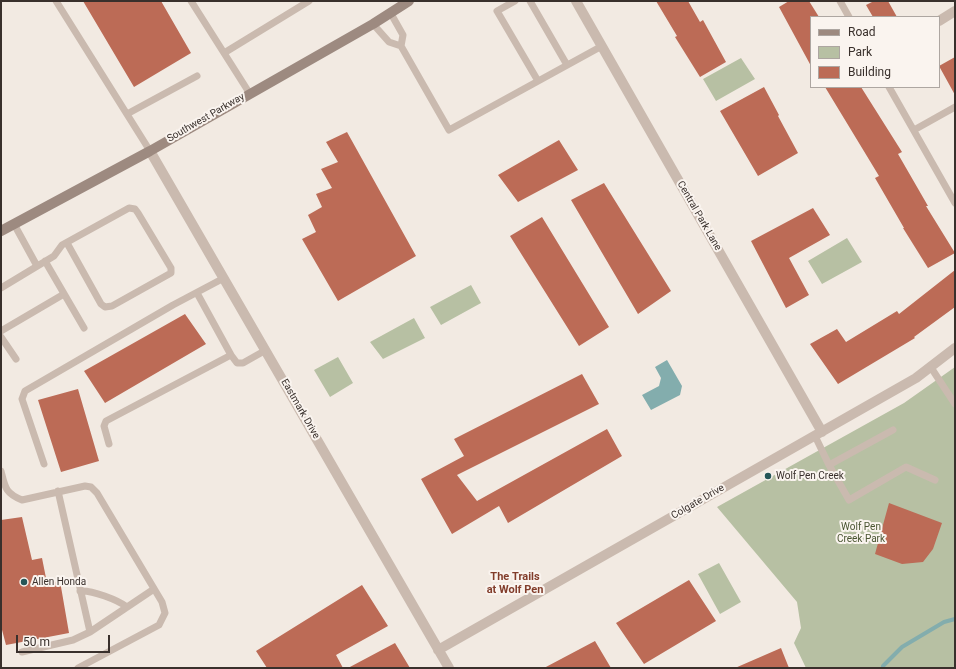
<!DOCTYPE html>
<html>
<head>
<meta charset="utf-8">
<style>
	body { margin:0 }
	#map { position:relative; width:956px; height:669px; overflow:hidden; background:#f2eae2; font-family:Roboto,sans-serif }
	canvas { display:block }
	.frame { position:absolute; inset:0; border:2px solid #39302c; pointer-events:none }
	.legend { position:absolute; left:810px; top:16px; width:130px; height:72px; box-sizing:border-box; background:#faf4ef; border:1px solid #ada6a1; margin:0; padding:5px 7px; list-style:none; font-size:12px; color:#39302c }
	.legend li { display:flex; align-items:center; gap:8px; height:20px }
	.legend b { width:20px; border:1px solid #ada6a1 }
	.scale { position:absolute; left:16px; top:635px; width:94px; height:18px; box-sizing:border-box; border:2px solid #39302c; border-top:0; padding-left:5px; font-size:12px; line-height:14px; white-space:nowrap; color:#39302c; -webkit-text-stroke:3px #faf4ef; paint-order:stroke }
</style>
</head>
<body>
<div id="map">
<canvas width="956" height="669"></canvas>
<div class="frame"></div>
<ul class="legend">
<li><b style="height:5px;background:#9d8a80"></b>Road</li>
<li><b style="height:11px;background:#b7c0a3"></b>Park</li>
<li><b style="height:11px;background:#bc6b56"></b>Building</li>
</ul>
<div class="scale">50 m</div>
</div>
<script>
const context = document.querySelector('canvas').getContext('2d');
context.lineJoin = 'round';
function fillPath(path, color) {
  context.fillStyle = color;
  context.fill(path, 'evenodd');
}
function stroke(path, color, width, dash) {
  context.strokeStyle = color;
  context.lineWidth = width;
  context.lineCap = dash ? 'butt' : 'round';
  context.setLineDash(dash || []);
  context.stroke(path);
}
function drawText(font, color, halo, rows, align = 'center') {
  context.font = font + ' Roboto,sans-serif';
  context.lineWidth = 4;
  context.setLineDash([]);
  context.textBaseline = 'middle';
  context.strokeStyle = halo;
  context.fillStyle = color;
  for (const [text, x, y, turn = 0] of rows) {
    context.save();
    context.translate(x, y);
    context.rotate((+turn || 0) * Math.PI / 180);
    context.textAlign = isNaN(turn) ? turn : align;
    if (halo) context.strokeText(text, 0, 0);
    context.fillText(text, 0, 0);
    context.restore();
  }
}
const green = new Path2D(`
	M741 58 755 79 716 101 703 79Z
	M847 238 862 262 822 284 808 261Z
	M471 285 481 303 441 325 430 307Z
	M414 318 425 338 383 359 370 342Z
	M338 357 353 383 330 397 314 370Z
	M955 367V668H806L794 643 801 628 797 602 717 507 904 403Z
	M719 563 741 602 720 614 698 574Z`);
const water = new Path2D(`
	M667 360 682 386 680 395 651 410 642 395 659 386 661 378 655 367Z`);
const stream = new Path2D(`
	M883 668V666L902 647 944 622 955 619`);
const building = new Path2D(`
	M83 1H161L191 53 134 87Z
	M656 1H688L700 22 703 20 726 62 700 77 675 37 677 36Z
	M789 1H809L819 17H811V66L779 7Z
	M874 1H888L897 17H873L866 5Z
	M955 57V95L939 66Z
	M764 87 779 115 778 116 798 153 758 176 720 111Z
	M825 87H861L902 152 898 154 928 206H926L955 253 928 268 903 228H904L875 178 879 176Z
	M347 132 416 256 338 301 302 239 316 232 308 215 322 207 316 194 332 188 321 169 338 162 326 142Z
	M559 140 578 170 518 202 498 175Z
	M604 183 671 291 638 314 571 200Z
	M813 208 830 235 789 258 809 295 786 308 751 241Z
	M542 217 609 327 579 346 510 236Z
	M955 270V307L914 337 915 338 838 384 810 344 837 329 846 342 897 311 899 314Z
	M185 314 206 344 105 403 84 371Z
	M582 374 599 404 457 475 477 501 607 429 622 456 508 523 499 506 452 534 421 479 464 456 454 439Z
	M78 389 99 461 61 472 38 400Z
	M889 503 942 523 933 549 923 562 902 564 875 554Z
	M22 517 32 560 42 558 47 583 60 581 69 633 6 645 1 626V520Z
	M689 580 716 621 644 664 616 623Z
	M362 585 388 626 336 655 343 668H267L256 651Z
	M595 641 611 668H544Z
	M395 643 410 668H348Z
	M781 648 789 668H735Z`);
const lane = new Path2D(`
	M56 1 150 151
	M191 1 250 94
	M515 1 497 11 538 81
	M530 1 567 65
	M840 1 849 17
	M390 12 403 35 401 46 449 130 602 46
	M373 24 389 42 401 46
	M224 53 309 1
	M889 87 955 203
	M127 114 197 76
	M914 130 955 107
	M14 224 37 266
	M45 261 84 328
	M1 288 54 256 62 245 129 208 135 209 138 213 171 268V273L112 306 105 307 101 304 67 243
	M197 293 231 355
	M1 331 64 294
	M1 337 16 359
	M930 366 955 404
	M815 436 829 465 849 500 906 467 935 480
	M109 444 104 426 106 421 231 355 237 363H243L266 350
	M44 464 22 399 25 391 173 305 224 278
	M829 465 893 430
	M1 471C5 487 5 493 22 500L85 486 91 487 97 493 162 602 165 613 159 625 78 668
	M80 591C92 590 118 600 127 607
	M90 632 154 589
	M22 652 73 640 90 632 58 491`);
const street = new Path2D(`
	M576 1 822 432
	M939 21 955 11
	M150 151 449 668
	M438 650 916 378 955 348`);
const secondary = new Path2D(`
	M1 231 150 151 373 24 409 1`);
const markers = [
	[768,476,4,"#255658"],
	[24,582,4,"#255658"]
];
const streetNames = [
	["Southwest Parkway",206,118,-30],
	["Central Park Lane",699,216,60],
	["Eastmark Drive",300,409,60],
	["Colgate Drive",698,502,-30]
];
const poiNames = [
	["Wolf Pen Creek",776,476],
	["Allen Honda",32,582]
];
const parkNames = [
	["Wolf Pen",861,527],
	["Creek Park",861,539]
];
const neighbourhoodNames = [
	["The Trails",515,577],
	["at Wolf Pen",515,590]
];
fillPath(green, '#b7c0a3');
fillPath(water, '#83adad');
stroke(stream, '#83adad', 4);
fillPath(building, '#bc6b56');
stroke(lane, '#cabaaf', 7);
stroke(street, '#cabaaf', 10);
stroke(secondary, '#9d8a80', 10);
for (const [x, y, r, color] of markers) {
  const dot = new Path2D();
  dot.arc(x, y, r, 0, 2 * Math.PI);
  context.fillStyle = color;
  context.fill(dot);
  stroke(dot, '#faf4ef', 1.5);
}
drawText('10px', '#39302c', '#faf4ef', streetNames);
drawText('10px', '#39302c', '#faf4ef', poiNames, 'left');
drawText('10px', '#4a5532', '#faf4ef', parkNames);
drawText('bold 11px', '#823d2b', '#faf4ef', neighbourhoodNames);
</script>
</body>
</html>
